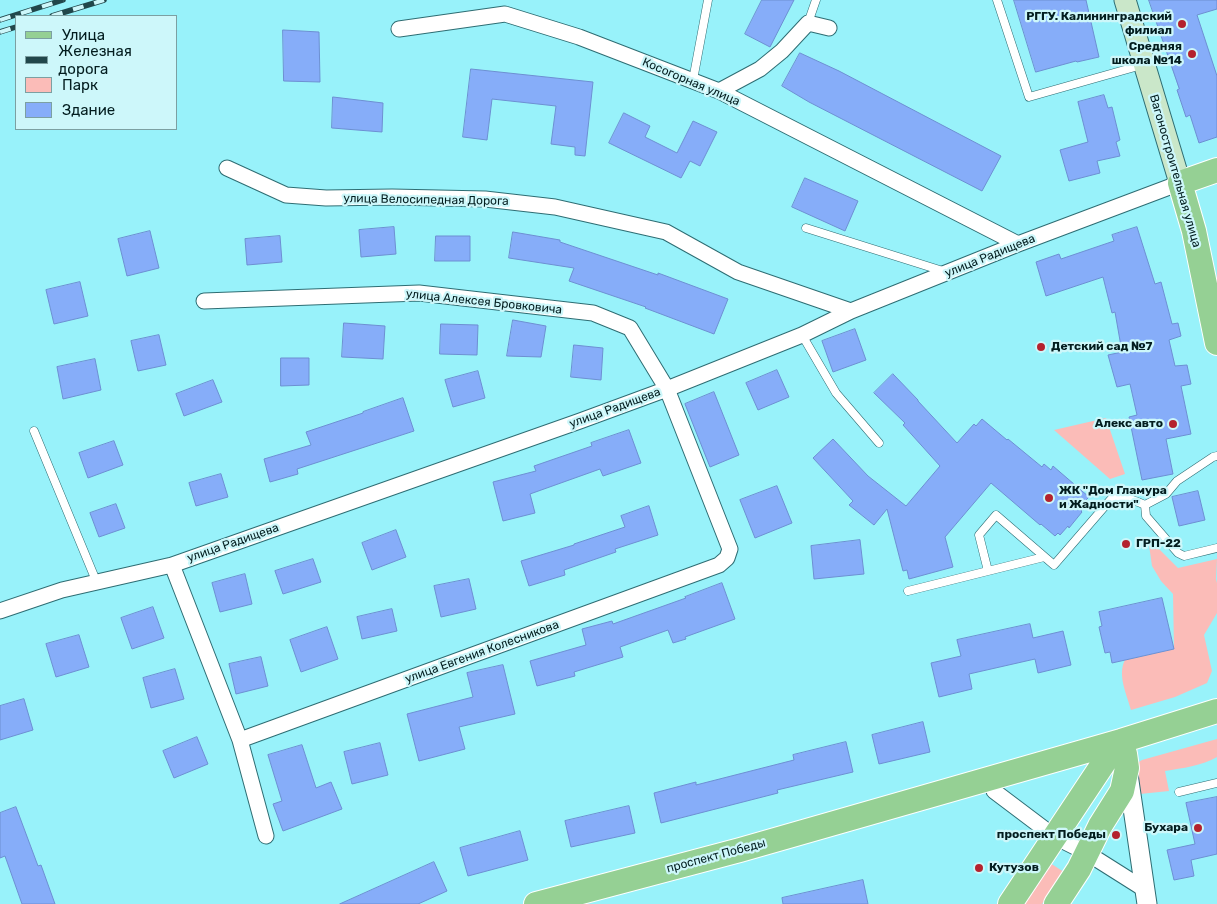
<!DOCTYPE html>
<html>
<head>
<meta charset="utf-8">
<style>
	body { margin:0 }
	#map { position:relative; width:1217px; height:904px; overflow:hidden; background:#98f2fa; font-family:Rubik,sans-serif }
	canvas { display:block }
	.legend { position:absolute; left:15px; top:15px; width:162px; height:115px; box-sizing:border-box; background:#cdf7fa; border:1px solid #7ca0a2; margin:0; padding:6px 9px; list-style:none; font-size:15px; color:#031d1f }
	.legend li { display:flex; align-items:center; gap:10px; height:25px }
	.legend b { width:25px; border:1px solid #7ca0a2 }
</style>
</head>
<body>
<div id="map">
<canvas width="1217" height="904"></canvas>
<ul class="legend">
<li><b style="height:6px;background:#95d094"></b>Улица</li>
<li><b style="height:6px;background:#21474b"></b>Железная дорога</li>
<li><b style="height:14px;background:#fbbcb8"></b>Парк</li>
<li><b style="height:14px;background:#86adf9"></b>Здание</li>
</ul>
</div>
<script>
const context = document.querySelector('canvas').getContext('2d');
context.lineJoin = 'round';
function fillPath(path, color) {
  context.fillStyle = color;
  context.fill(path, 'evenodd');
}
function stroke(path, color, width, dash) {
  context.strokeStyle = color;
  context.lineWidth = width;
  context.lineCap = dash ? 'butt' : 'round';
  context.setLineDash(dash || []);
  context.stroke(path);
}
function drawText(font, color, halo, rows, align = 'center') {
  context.font = font + ' Rubik,sans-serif';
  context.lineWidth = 4.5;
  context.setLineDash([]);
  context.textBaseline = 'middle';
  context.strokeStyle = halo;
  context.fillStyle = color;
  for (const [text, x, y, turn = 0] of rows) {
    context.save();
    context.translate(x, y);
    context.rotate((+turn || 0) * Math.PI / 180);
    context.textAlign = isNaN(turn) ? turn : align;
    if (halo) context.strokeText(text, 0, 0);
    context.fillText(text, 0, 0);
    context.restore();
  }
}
const green = new Path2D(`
	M1106 418 1125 474 1110 479 1054 430Z
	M1148 538 1178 568 1217 559 1216 579 1217 583V613L1204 635 1212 671 1207 683 1175 697 1131 710C1127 695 1117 675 1125 660L1174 649 1173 594 1161 581 1152 566Z
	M1217 739V757C1202 766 1182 768 1165 771L1169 791 1140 794 1134 765 1142 760Z
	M1050 863 1064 872 1042 904H1023Z`);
const building = new Path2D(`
	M762 0H794L770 47 745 34Z
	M1014 0H1086L1099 57 1077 62 1076 61 1036 72Z
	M1149 0H1217V9L1197 15 1217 76V137L1199 143 1190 115 1186 117 1177 90 1179 89Z
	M283 30 319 32 320 82 284 81Z
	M800 53 839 71 1001 156 982 191 809 102 782 86Z
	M471 69 593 82 585 156 575 155V147L551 144 556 106 492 99 487 140 463 137Z
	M1104 95 1108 108 1112 107 1120 140 1116 142 1120 156 1097 161 1100 173 1069 181 1060 150 1088 142 1078 102Z
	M333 97 383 103 382 132 332 128Z
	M624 113 650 126 645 137 677 153 693 121 717 132 700 166 690 161 681 178 609 143Z
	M805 178 858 201 845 231 792 207Z
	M394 227 396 254 361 257 359 230Z
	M1137 227 1155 284 1161 282 1172 324 1178 323 1181 336 1169 340 1175 366 1187 365 1191 384 1181 386 1191 434 1166 439 1173 474 1142 480 1129 417 1137 415 1130 384 1117 387 1108 355 1122 352 1115 312 1112 313 1103 277 1046 296 1036 262 1059 254 1061 259 1114 241 1112 235Z
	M150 231 159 268 127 276 118 239Z
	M513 232 560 240V242L658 275V273L728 299 714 334 645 308 646 307 569 281 574 268 509 258Z
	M280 236 282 262 247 265 245 239Z
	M436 236H470V261H435Z
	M80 282 88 316 54 324 46 290Z
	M513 320 546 326 541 357 507 356Z
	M344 323 385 326 383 359 342 357Z
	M441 324 478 325 477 355 440 354Z
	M855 329 866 360 833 372 822 341Z
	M159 335 166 365 138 371 131 341Z
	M574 345 603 348 601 380 571 377Z
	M281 358H309V385L281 386Z
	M95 359 101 390 63 399 57 367Z
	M777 370 789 397 758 410 746 383Z
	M478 371 485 398 453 407 445 380Z
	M893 374 918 400V401L957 443 974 424 976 426 982 419 1007 440 1008 439 1042 467 1044 464 1051 470 1053 466 1089 497 1086 500 1089 502 1081 511 1082 512 1069 528 1068 526 1060 535 1058 533 1055 536 1041 524 1040 525 991 483 945 537 953 567 909 579 907 570 903 571 887 509 874 525 849 505 853 501 813 458 833 439 868 476 906 506 940 466 903 425 905 423 874 393Z
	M213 380 222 402 184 416 176 394Z
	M714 392 739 455 710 467 685 404Z
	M403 398 414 431 297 469 298 474 270 482 264 459 311 445 306 432 363 413V412Z
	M629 430 641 463 603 476 600 469 530 494 535 513 503 521 493 482 536 471 534 466 592 446 591 443Z
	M114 441 123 465 88 478 79 453Z
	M221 474 228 497 196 506 189 483Z
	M777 486 792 523 755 538 740 500Z
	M1198 491 1205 520 1179 526 1172 497Z
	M116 504 125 528 99 537 90 513Z
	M649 506 658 535 615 549 616 552 564 570 565 575 529 586 521 561 574 545V544L625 527 621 516Z
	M396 530 406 557 372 570 362 543Z
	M860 540 864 574 814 579 811 546Z
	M313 559 321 582 283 594 275 571Z
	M245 574 252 604 220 612 212 583Z
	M469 579 476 609 441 617 434 586Z
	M722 583 735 619 685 637 686 639 673 643 668 630 620 647 623 657 574 672 575 676 537 686 530 661 586 645 582 629 612 621 613 624 686 598 685 597Z
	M1162 598 1174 649 1112 663 1110 652 1105 653 1099 627 1102 626 1099 612Z
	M153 607 164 638 132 649 121 618Z
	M392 609 397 631 362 639 357 617Z
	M1030 624 1033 638 1063 631 1071 665 1038 673 1035 659 969 674 972 689 939 697 931 663 961 656 957 640Z
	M327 627 338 659 301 672 290 640Z
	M79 635 89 667 56 677 46 644Z
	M261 657 268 686 236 694 229 664Z
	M503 665 515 714 459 727 465 749 419 761 407 714 473 697 467 673Z
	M175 669 184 699 151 708 143 678Z
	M24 699 33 730 0 740V706Z
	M923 722 930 752 879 764 872 735Z
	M197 737 208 764 174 778 163 751Z
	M846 742 853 772 777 790 778 793 661 823 654 793 696 782V785L794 760 793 755Z
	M380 743 388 775 352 784 344 752Z
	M302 745 316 788 331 782 342 809 283 831 273 804 282 801 268 755Z
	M1217 797V854L1191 860 1194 876 1174 880 1167 850 1195 844 1186 803Z
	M629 806 635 833 571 847 565 821Z
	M16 807 38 866 41 865 55 904H22L5 856 0 858V813Z
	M520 831 528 860 468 876 460 848Z
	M434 862 447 891 418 904H340Z
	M863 880 868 904H783L782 898Z`);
const service = new Path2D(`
	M997 0 1029 97 1142 65
	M808 23 816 0
	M693 80 708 0
	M806 228 946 272
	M802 335 836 393 879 443
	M34 431 97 583
	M1145 505 1146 516 1178 553 1184 556 1217 548
	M988 571 979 535 996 515 1054 565 1112 498C1124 496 1134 500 1145 505L1166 494 1177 481 1213 457 1217 456
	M908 591 1044 557
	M1179 792 1217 783`);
const minor = new Path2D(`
	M399 29 505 14 579 37 719 91 1018 244
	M719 91 760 69 782 51 808 23 829 28
	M227 168 286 195 326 198 392 197 485 199 555 207 666 232 738 272 851 311
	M172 565 240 740 719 565 727 558 730 549 667 389 630 328 593 313 419 293 204 301
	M0 611 62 590 172 565 580 421 667 389 802 335 851 311 1018 244 1180 183
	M240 740 266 836
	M994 791 1055 837 1087 853 1144 889`);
const tertiary = new Path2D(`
	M1128 774 1147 904`);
const secondary = new Path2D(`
	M1125 0 1180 183`);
const primary = new Path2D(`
	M1217 170 1180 183 1194 231 1217 343
	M536 904 740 850 1121 741 1217 711
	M1010 904 1107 758 1121 741
	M1056 904 1079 869 1100 826 1122 791 1127 768 1125 754 1121 741`);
const rail = new Path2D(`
	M52 16 104 0
	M0 20 63 0
	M0 32 16 27`);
const markers = [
	[1182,24,5,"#b4222e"],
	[1192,54,5,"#b4222e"],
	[1041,347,5,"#b4222e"],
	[1173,424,5,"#b4222e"],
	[1049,498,5,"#b4222e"],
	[1126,544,5,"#b4222e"],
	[1198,828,5,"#b4222e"],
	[1116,835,5,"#b4222e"],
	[979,868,5,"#b4222e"]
];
const poiNames = [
	["РГГУ. Калининградский",1172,17],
	["филиал",1172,31],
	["Средняя",1182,47],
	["школа №14",1182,61],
	["Детский сад №7",1051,347,"left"],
	["Алекс авто",1163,424],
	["ЖК \"Дом Гламура",1059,491,"left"],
	["и Жадности\"",1059,505,"left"],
	["ГРП-22",1136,544,"left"],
	["Бухара",1188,828],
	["проспект Победы",1106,835],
	["Кутузов",989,868,"left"]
];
const streetNames = [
	["Косогорная улица",691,82,23],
	["Вагоностроительная улица",1175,171,74],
	["улица Велосипедная Дорога",426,200,1],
	["улица Радищева",990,256,-22],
	["улица Алексея Бровковича",484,302,6],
	["улица Радищева",615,408,-20],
	["улица Радищева",233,543,-19],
	["улица Евгения Колесникова",482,652,-20],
	["проспект Победы",716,856,-15]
];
fillPath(green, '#fbbcb8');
fillPath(building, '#86adf9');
stroke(building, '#6d8fd2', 1);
stroke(service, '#2e6d73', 9);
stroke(minor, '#2e6d73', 17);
stroke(tertiary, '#2e6d73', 21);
stroke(secondary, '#2e6d73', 23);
stroke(primary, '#fff', 26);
stroke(service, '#fff', 8);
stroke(minor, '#fff', 15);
stroke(tertiary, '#fff', 19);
stroke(secondary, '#cae7c9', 21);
stroke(primary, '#95d094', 24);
stroke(rail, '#21474b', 5.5);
stroke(rail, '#cdf7fa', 4, [11]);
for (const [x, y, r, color] of markers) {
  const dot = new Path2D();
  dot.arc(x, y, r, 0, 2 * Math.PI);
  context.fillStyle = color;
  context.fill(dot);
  stroke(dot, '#cdf7fa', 2);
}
drawText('bold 12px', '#031d1f', '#cdf7fa', poiNames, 'right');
drawText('12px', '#031d1f', '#cdf7fa', streetNames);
</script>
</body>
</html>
